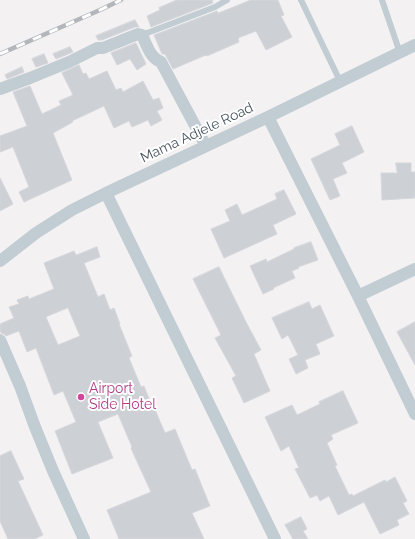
<!DOCTYPE html>
<html>
<head>
<meta charset="utf-8">
<style>
	body { margin:0 }
	canvas { display:block; background:#f3f1f1 }
</style>
</head>
<body>
<canvas width="415" height="539"></canvas>
<script>
const context = document.querySelector('canvas').getContext('2d');
context.lineJoin = 'round';
function fillPath(path, color) {
  context.fillStyle = color;
  context.fill(path, 'evenodd');
}
function stroke(path, color, width, dash) {
  context.strokeStyle = color;
  context.lineWidth = width;
  context.lineCap = dash ? 'butt' : 'round';
  context.setLineDash(dash || []);
  context.stroke(path);
}
function drawText(font, color, halo, rows, align = 'center') {
  context.font = font + ' Raleway,sans-serif';
  context.lineWidth = 4;
  context.setLineDash([]);
  context.textBaseline = 'middle';
  context.strokeStyle = halo;
  context.fillStyle = color;
  for (const [text, x, y, turn = 0] of rows) {
    context.save();
    context.translate(x, y);
    context.rotate((+turn || 0) * Math.PI / 180);
    context.textAlign = isNaN(turn) ? turn : align;
    if (halo) context.strokeText(text, 0, 0);
    context.fillText(text, 0, 0);
    context.restore();
  }
}
const building = new Path2D(`
	M177 0H212L213 3 151 27 147 16 160 10 159 8Z
	M251 0H278L284 15 281 16 292 37 266 50 256 31 238 38 239 42 207 56 206 55 173 69 165 54H162L154 35 217 11 218 13Z
	M135 20 139 27H135L102 40H98L96 36Z
	M136 43 146 64 137 70 130 59 117 65 111 53Z
	M70 47 73 52 56 59 53 54Z
	M44 54 48 63 36 67 32 59Z
	M79 65 83 74 86 73 89 79 107 71 116 90 121 88 123 92 143 81 153 100 159 98 163 108 157 111 162 120 151 126 148 120 132 127 129 121 114 128 104 106 72 121 73 122 53 133 72 180 24 202 19 192 29 187 13 147 0 152V136L27 126 13 92 30 86 42 114 61 105 59 101 73 95 62 73Z
	M22 67 24 72 7 79 5 75Z
	M352 126 364 152 342 163 347 173 333 179 340 196 330 200 311 159 340 145 335 134Z
	M396 163H411V172H415V198L382 200 381 173H397Z
	M0 178 13 204 0 211Z
	M284 190 296 214 273 225 277 234 224 258 211 229 230 221 225 210 237 204 242 215 277 199 275 194Z
	M311 242 318 260 298 267 299 268 292 271 295 278 273 288 274 289 263 294 250 266 266 259 267 262 294 249V248Z
	M97 247 100 257 84 263 98 297 104 294 110 310 114 308 120 324H119L132 356 129 358 141 387 144 386 152 406 153 405 165 433 175 429 192 470 195 469 210 506 192 513 204 539H119L107 510 151 492 134 455 131 448 132 447 118 414 98 422 113 458 72 474 55 431 76 422 63 391 54 395 36 348 27 352 19 331 6 336 4 334 1 333 0 329V324L14 318 9 307 19 304 17 300 28 296 29 299 54 289 44 263 74 251 76 255ZM68 308 80 336 58 345 46 317Z
	M219 267 246 322 261 350 254 354 270 391 244 403 232 378 236 376 215 338 221 335 193 279Z
	M309 302 312 309 320 305 334 336 316 344 320 354 305 360 308 368 296 374 289 359 298 355 288 335 282 339 272 318Z
	M415 322V365L397 332Z
	M343 391 358 423 331 435 333 439 327 443 337 465 335 466 349 495 352 494 353 496 385 480 386 482 395 477 407 501 403 503 409 514 397 520 399 525 380 534 364 502 338 515 329 496 320 501 317 495 310 498 295 469 299 468 289 446 281 451 265 417 292 405 297 415 320 404 319 402Z
	M11 451 24 479 18 481 43 535 35 539H8L0 521V456Z
	M301 517 307 529 303 531 308 539H293L285 525Z`);
const service = new Path2D(`
	M301 0 340 81
	M382 0 400 53
	M142 35 215 7 227 0`);
const minor = new Path2D(`
	M0 89 30 78 69 62 97 48H103L138 34 142 35C147 45 150 58 161 62L206 146
	M268 117 358 296 415 414
	M106 193 275 539
	M0 261 36 233 72 210 106 193 268 117 415 45
	M358 296 415 269
	M0 340 20 386 35 427 53 471 84 539`);
const rail = new Path2D(`
	M0 54 100 10 121 0`);
const markers = [
	[81,397,4,"#d1479c"]
];
const streetNames = [
	["Mama Adjele Road",197,133,-25]
];
const hotelNames = [
	["Airport",89,389],
	["Side Hotel",89,405]
];
fillPath(building, '#cdd0d5');
stroke(building, '#d5d7dc', 1);
stroke(service, '#c1ccd3', 6);
stroke(minor, '#c1ccd3', 12);
stroke(rail, '#b3b7bb', 4.5);
stroke(rail, '#fff', 3, [9]);
for (const [x, y, r, color] of markers) {
  const dot = new Path2D();
  dot.arc(x, y, r, 0, 2 * Math.PI);
  context.fillStyle = color;
  context.fill(dot);
  stroke(dot, '#fff', 1.5);
}
drawText('14px', '#48565f', '#fff', streetNames);
drawText('14px', '#b23c85', '#fff', hotelNames, 'left');
</script>
</body>
</html>
